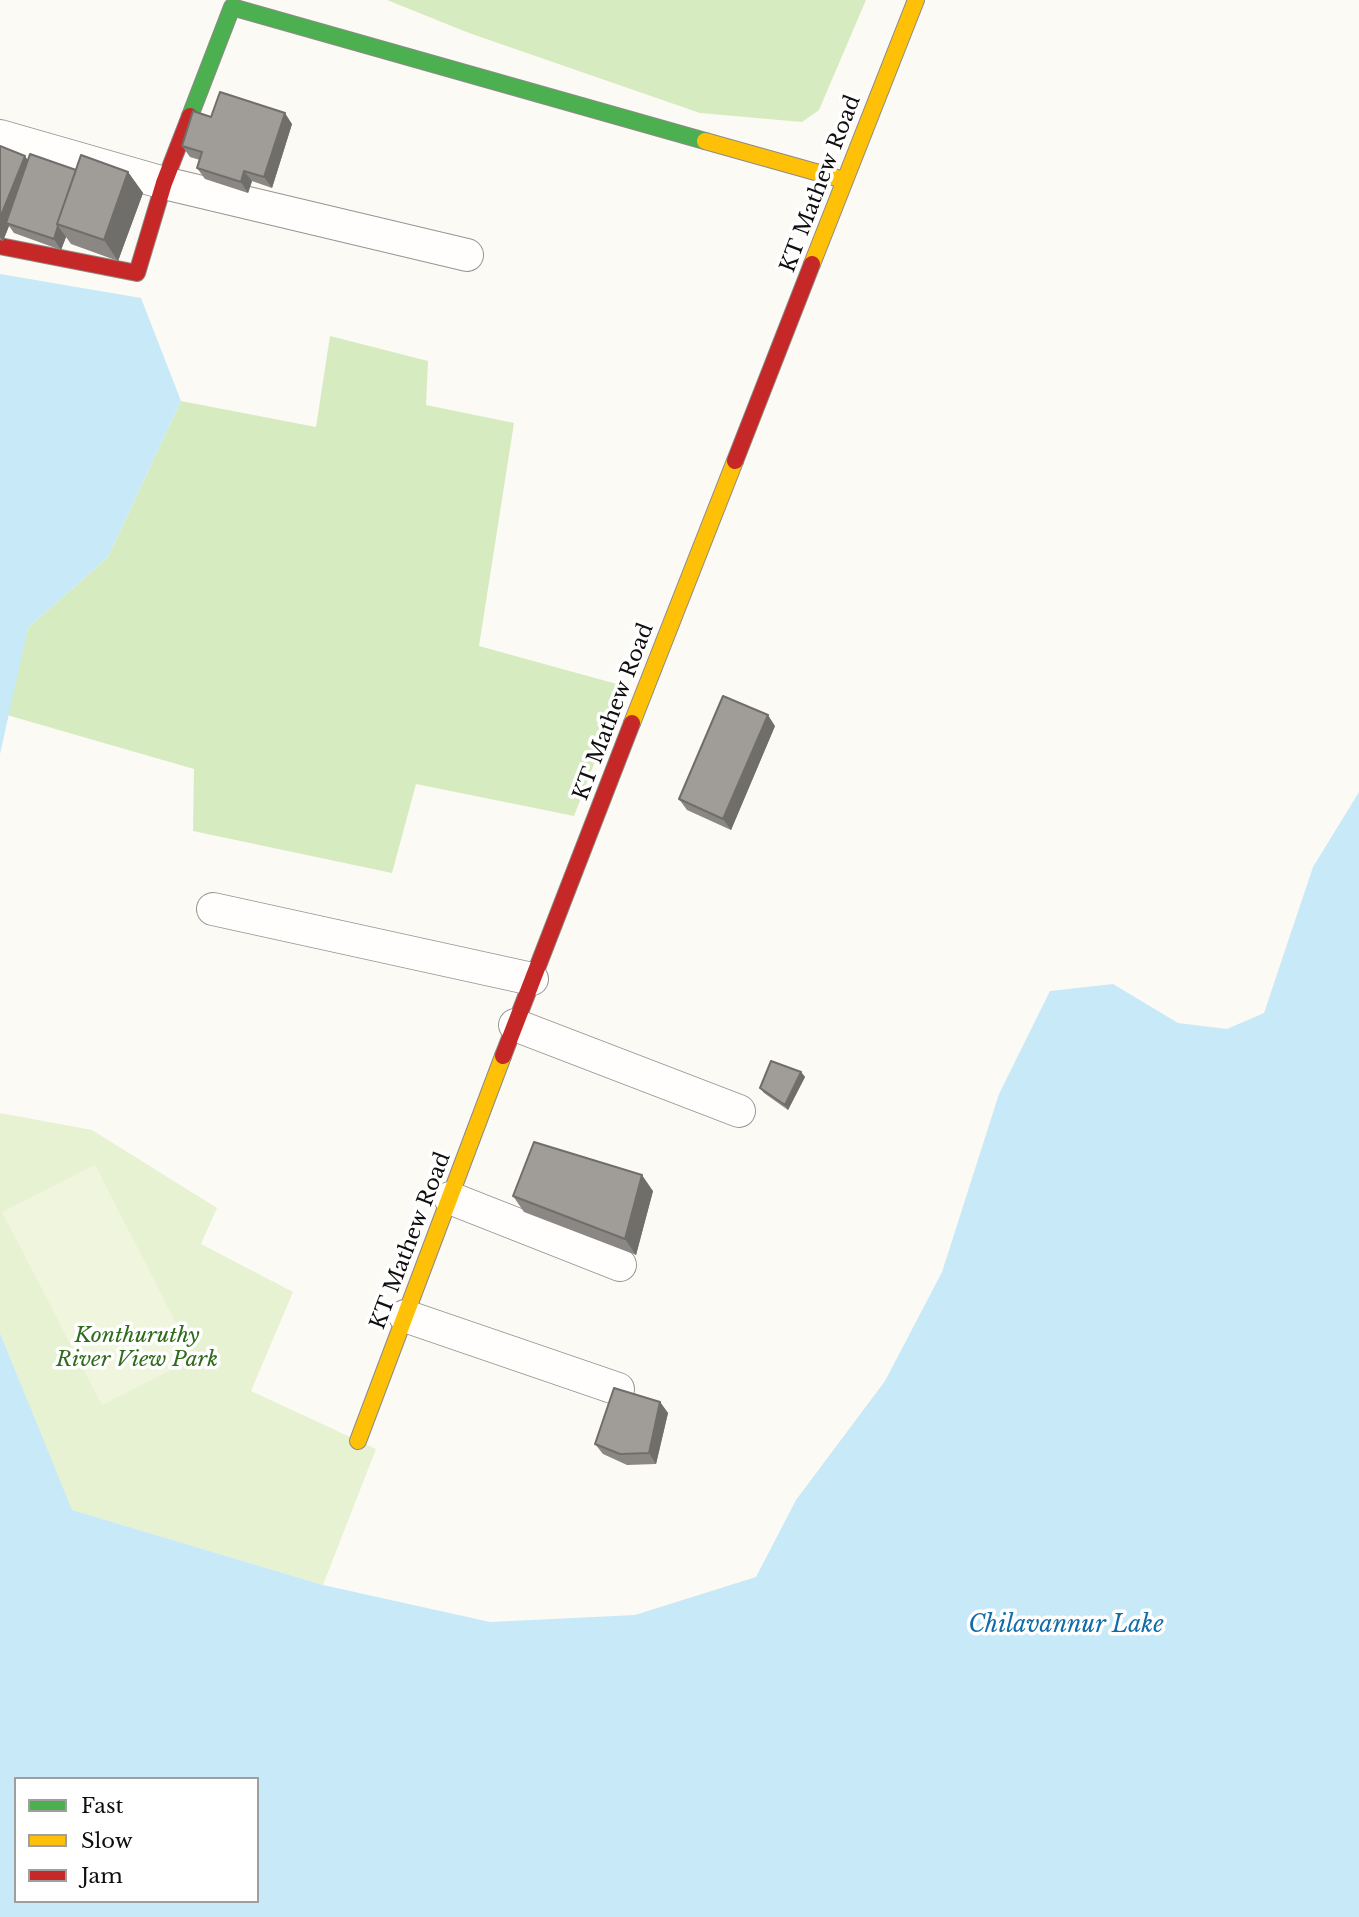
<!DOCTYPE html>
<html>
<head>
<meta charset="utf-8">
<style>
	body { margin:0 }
	#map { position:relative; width:1359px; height:1917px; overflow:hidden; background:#fcfaf4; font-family:"Libre Baskerville",serif }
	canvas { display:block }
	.legend { position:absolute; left:14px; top:1777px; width:245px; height:126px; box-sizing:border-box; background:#fff; border:2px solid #9f9f9f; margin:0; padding:9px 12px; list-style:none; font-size:21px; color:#0f0f0f }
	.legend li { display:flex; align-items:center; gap:14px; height:35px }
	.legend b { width:35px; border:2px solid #9f9f9f }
</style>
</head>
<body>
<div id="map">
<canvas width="1359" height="1917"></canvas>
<ul class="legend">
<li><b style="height:9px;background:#4caf50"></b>Fast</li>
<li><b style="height:9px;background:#ffc107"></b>Slow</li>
<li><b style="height:9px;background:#c62828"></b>Jam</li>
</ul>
</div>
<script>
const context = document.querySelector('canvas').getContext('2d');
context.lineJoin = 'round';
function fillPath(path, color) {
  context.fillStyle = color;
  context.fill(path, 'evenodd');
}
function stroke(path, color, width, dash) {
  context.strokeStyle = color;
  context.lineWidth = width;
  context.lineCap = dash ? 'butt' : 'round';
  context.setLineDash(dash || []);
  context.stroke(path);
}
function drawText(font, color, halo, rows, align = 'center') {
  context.font = font + ' "Libre Baskerville",serif';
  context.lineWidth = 7;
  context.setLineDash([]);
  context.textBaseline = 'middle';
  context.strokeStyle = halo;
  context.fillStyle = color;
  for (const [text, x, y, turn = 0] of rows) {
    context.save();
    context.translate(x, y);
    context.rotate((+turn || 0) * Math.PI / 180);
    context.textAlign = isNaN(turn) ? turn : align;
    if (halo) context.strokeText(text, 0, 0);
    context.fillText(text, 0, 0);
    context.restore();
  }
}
const green = new Path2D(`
	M0 1113 92 1130 217 1208 201 1244 293 1292 251 1391 376 1449 323 1585 71 1510 0 1333Z`);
const forest = new Path2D(`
	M387 0H866L819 110 802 122 700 113 469 33Z
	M330 336 428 361 426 405 514 423 479 646 624 686 574 816 416 784 392 873 193 831 194 769 7 715 28 628 108 557 181 401 316 427Z`);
const pitch = new Path2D(`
	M95 1165 194 1358 102 1405 2 1212Z`);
const water = new Path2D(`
	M0 274 141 298 181 401 108 557 28 628 0 754Z
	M1359 792V1917H0V1333L72 1510 323 1585 490 1622 635 1615 756 1577 796 1500 885 1381 942 1272 999 1094 1050 991 1113 984 1178 1023 1227 1029 1264 1013 1313 867ZM16 1779H257V1901H16Z`);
const street = new Path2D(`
	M0 136 164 183 467 255
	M213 909 532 979
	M515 1025 739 1111
	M450 1198 620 1265
	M405 1316 618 1389`);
const fast = new Path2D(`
	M190 116 232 7 705 141`);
const slow = new Path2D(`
	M705 141 844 180
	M812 264 916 0
	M632 723 735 461
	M358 1441 503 1056`);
const jam = new Path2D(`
	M0 246 137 273 164 183 190 116
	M735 461 812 264
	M503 1056 632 723`);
const wall = new Path2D(`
	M211 117 292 124 272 188 252 181 248 193 205 179 197 168 200 160 190 157 182 146Z
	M0 146 25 156 28 161 76 170 128 172 143 193 118 261 71 244 66 237 61 250 14 233 9 226 3 241 0 240Z
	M775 726 731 830 687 810 679 799Z
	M801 1072 805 1077 788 1110 764 1093 760 1088Z
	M653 1191 636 1255 524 1212 513 1196Z
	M660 1402 668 1413 656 1464 627 1465 603 1454 595 1444Z`);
const shadedWall = new Path2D(`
	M285 113 292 124 272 188 264 177Z
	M25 156 32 167 6 223 9 226 3 241 0 237V218Z
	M244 171 252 181 248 193 241 182Z
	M128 172 143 193 118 261 104 240Z
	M58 226 66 237 61 250 54 239Z
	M768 715 775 726 731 830 723 819Z
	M801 1072 805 1077 788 1110 785 1105Z
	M642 1175 653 1191 636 1255 625 1239Z
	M660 1402 668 1413 656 1464 649 1453Z`);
const building = new Path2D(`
	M220 92 285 113 264 177 244 171 241 182 197 168 202 152 182 146 193 111 211 117Z
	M0 146 25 156 0 218Z
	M30 154 76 170 57 224 58 226 54 239 6 223Z
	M81 155 128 172 104 240 57 224Z
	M723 696 768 715 723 819 679 799Z
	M771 1061 801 1072 785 1105 760 1088Z
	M534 1142 642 1175 625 1239 513 1196Z
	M614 1388 660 1402 649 1453 620 1454 595 1444Z`);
const streetNames = [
	["KT Mathew Road",821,184,-69],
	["KT Mathew Road",614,712,-69],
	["KT Mathew Road",411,1241,-69]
];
const parkNames = [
	["Konthuruthy",137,1336],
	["River View Park",137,1360]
];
const waterNames = [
	["Chilavannur Lake",1066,1626]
];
fillPath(green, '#e7f2d3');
fillPath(forest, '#d7ebc0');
fillPath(pitch, '#f0f6dd');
fillPath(water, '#c8e9f8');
stroke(street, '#969592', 34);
stroke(fast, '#8c8b89', 18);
stroke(slow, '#8c8b89', 18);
stroke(jam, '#8c8b89', 18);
stroke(street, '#fffefd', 32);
stroke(fast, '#4caf50', 16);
stroke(slow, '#ffc107', 16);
stroke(jam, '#c62828', 16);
fillPath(wall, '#8a8784');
fillPath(shadedWall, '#706e6b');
fillPath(building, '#a09d99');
stroke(building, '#706e6b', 2);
drawText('21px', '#0f0f0f', '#fff', streetNames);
drawText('italic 21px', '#2f6b1b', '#fff', parkNames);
drawText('italic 23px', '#116ca8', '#fff', waterNames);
</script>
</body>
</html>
